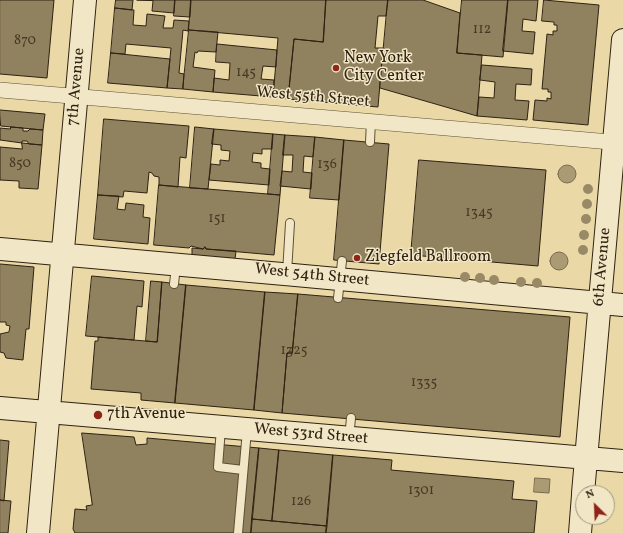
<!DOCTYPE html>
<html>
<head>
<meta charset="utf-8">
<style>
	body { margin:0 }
	#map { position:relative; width:623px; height:533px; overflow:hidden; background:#ead9a6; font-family:Vollkorn,serif }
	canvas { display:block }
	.north { position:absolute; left:575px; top:485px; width:40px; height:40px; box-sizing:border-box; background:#f1e6c5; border:1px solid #a3987d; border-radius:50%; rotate:336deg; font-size:11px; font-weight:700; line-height:16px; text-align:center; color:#2f2212 }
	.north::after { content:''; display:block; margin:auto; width:14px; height:18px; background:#8f2418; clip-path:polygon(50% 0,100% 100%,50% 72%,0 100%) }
</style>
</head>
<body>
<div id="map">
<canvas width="623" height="533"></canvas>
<div class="north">N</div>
</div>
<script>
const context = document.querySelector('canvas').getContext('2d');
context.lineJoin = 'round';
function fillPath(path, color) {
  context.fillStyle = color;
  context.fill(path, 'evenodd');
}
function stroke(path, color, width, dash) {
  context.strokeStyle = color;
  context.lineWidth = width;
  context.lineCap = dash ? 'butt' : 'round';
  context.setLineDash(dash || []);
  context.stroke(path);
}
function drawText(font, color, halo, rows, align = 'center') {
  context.font = font + ' Vollkorn,serif';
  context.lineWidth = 3;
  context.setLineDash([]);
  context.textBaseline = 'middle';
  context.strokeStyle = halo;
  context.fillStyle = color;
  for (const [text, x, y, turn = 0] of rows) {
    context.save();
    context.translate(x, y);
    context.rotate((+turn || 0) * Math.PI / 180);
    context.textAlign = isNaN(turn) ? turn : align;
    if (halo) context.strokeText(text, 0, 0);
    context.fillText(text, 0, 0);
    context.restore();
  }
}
const water = new Path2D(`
	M558 174a9 9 0 1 1 18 0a9 9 0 1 1-18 0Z
	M550 261a9 9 0 1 1 18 0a9 9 0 1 1-18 0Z
	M535 478 550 479 549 493 534 492Z`);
const building = new Path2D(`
	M0 0H54L47 78 0 74Z
	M116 0H133L132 10 115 8Z
	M137 0H175L174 13 152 11 153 1Z
	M175 0H191L190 17 174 16Z
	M191 0H326L323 42 294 39 288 99 273 97 278 38 189 30Z
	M326 0H388L386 16H378L375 48H383L378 107 288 99 294 39 323 42Z
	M388 0H423L460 13 457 53 482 55 477 116 380 88Z
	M462 0H508L503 57 457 53Z
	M508 0H538L536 21 523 19 522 31 535 32 533 54 503 51Z
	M544 0 599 5 588 125 533 120 535 100 547 101V98L551 99V92H548V89H542L547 34 553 35V31H557V25H554V22L542 21Z
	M115 8 134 10 133 25 146 26 147 14 165 16 163 28H173L174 20 189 21 188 31 183 30 179 73 184 74 183 89 167 88 171 48 126 44 125 54 111 53Z
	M189 30 218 32 216 52 198 51 197 53 195 52 193 67 215 70 213 92 183 89Z
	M217 44 277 50 276 67 263 66 261 79 274 80 273 97 213 92 214 78 229 80 230 63 216 62Z
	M111 53 170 59 167 88 108 83Z
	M482 65 532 69 531 85 516 84 515 100 529 101 527 120 477 116 479 97 494 98 495 82 480 80Z
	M0 110 45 114 43 130 1 126Z
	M104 119 189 126 186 158 180 157 178 187 159 185V177L154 176 152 173 149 172 147 193 124 191 123 197 98 195Z
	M11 127 23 128V131H28L30 129 43 130 42 145 29 144 27 141H22V143L0 140V128L10 129Z
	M195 127 214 129 208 189 190 188Z
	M214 129 273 134 272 149H262V154L253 153 252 162 261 163V168L270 169 269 185 209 180 211 164 220 165V160L229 161 230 151 221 150V145L212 144Z
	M273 134 285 135 280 195 268 194Z
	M285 135 315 137 313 157 304 156 303 172 312 173 311 189 280 186 282 171 292 172 293 155H283Z
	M315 137 344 140 339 200 310 198Z
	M344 140 389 144 379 264 334 260Z
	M22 143 42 145 38 189 19 188V181L0 180V147L22 149Z
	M419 160 546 170 538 266 411 255Z
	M159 185 280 195 274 255 206 249 205 247 203 249 191 246 189 248 154 245Z
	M98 195 119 196 117 209 125 210 126 203 144 205 143 217 150 218 148 244 94 239Z
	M205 247 206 249 236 251 235 259 192 255V248L203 249Z
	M0 264 34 267 29 329H26L23 360 6 358 4 353 0 352V334L9 332 10 326 6 325V322H0Z
	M92 276 144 281 142 307 137 306 134 340 86 336Z
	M151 281 162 282 157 342 146 341Z
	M162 282 186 285 175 403 141 400V393L91 389 95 341H98V337L157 342Z
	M186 285 265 292 254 410 175 403Z
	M265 292 298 294 292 353H287L282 413 254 410Z
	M298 294 570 317 560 437 282 413 287 353H292Z
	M82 433 134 437 136 445 147 444V438L259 448 251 533H75L73 529 75 509 87 510 86 506 92 505Z
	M0 440 9 441 4 501 0 500Z
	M259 448 279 450 272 521 252 519Z
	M279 450 333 455 327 526 272 521Z
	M333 455 392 460 391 470 514 481 512 499 537 501 534 533H326Z
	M0 500 11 501 8 533H0Z
	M252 519 327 526 326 533H251Z`);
const service = new Path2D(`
	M370 142 371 121
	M287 273 290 223
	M174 284 176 266
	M338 298 342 261
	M221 428 218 467 243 470
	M349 438 351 418
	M238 533 247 430`);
const minor = new Path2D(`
	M0 90 623 143`);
const secondary = new Path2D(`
	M0 249C208 266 415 287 623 305
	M0 408 623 461
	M583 493 623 40
	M38 533 85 0
	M580 533 583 495`);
const trees = [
	[588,189],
	[587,204],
	[586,219],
	[584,235],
	[583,250],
	[465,277],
	[480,278],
	[494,280],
	[521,282],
	[537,283]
];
const markers = [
	[336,68,4,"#8f2418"],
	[357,258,4,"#8f2418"],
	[98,415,5,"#8f2418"]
];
const numberNames = [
	["112",482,30],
	["870",25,41],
	["145",246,73],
	["850",20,164],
	["136",327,165],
	["1345",479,213],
	["151",217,219],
	["1325",294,351],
	["1335",424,383],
	["1301",421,491],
	["126",301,502]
];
const poiNames = [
	["New York",344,59],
	["City Center",344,77],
	["Ziegfeld Ballroom",365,258],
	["7th Avenue",107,415]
];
const streetNames = [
	["7th Avenue",77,87,-85],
	["West 55th Street",313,98,5],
	["6th Avenue",603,267,-85],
	["West 54th Street",312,276,6],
	["West 53rd Street",311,435,5]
];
fillPath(water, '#aa9b74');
stroke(water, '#796b4d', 1);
fillPath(building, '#90815f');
stroke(building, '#2f2212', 1);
stroke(service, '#5e5037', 10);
stroke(minor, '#5e5037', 16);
stroke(secondary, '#2f2212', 24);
stroke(service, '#f1e6c5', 8);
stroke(minor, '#f1e6c5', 15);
stroke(secondary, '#f1e6c5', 22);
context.fillStyle = '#998966';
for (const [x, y] of trees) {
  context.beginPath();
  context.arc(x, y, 5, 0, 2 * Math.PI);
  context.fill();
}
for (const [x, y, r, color] of markers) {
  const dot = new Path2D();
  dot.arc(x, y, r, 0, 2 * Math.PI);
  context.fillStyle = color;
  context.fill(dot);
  stroke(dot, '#f1e6c5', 1.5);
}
drawText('14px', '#473a25', null, numberNames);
drawText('16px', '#2f2212', '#f1e6c5', poiNames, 'left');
drawText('16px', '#2f2212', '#f1e6c5', streetNames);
</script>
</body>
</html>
